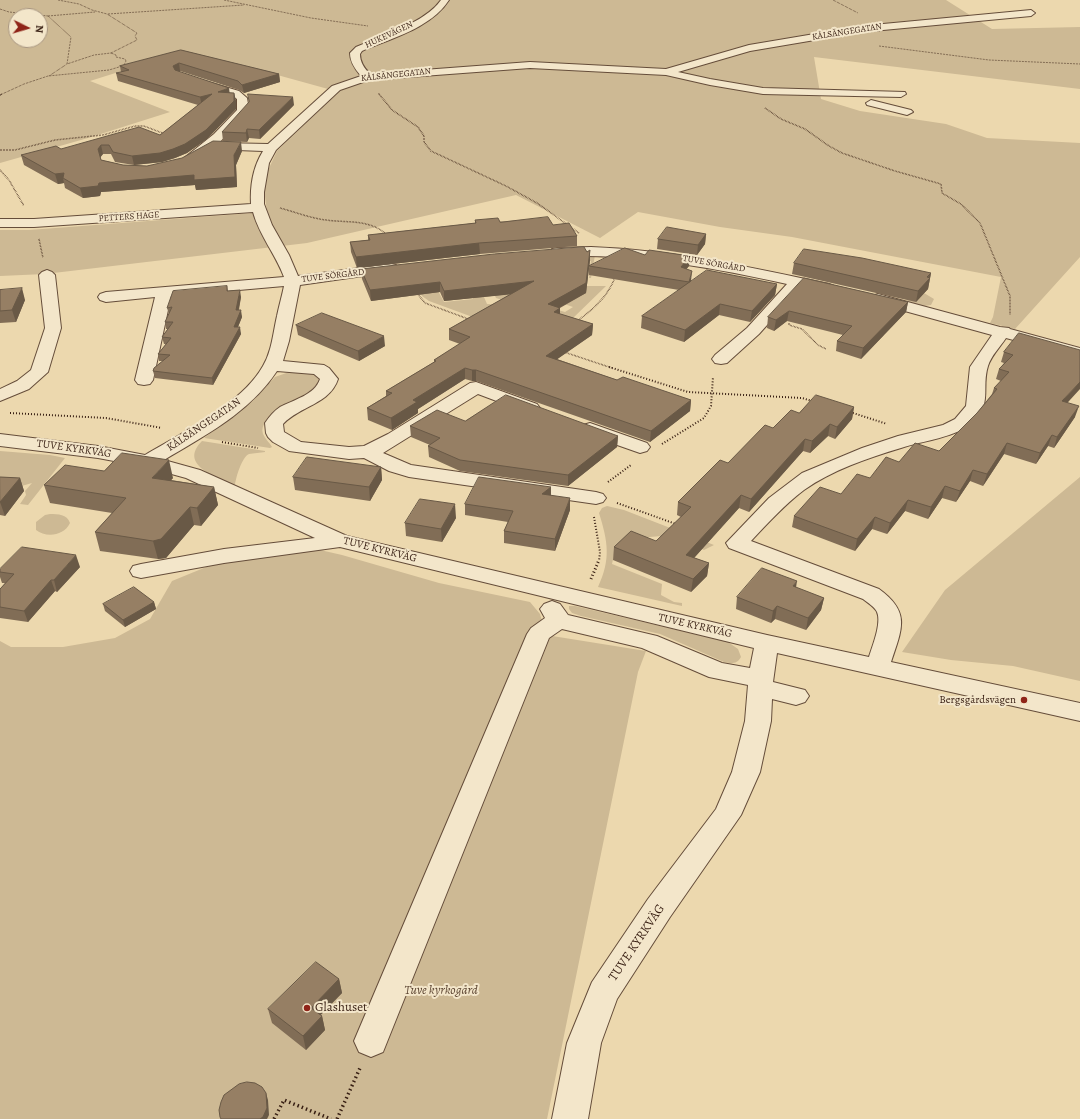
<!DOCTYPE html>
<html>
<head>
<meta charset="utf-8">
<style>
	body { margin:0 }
	#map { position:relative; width:1080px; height:1119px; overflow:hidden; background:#ecd8ae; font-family:Alegreya,serif }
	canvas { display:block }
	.north { position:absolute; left:8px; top:8px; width:40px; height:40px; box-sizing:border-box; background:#f3e6ca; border:1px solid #a89681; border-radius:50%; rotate:95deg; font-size:11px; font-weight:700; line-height:16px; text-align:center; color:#381f13 }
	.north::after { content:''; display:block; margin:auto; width:14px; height:18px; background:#8f2418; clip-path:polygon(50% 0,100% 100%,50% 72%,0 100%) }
</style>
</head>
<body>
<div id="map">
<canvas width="1080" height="1119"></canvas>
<div class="north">N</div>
</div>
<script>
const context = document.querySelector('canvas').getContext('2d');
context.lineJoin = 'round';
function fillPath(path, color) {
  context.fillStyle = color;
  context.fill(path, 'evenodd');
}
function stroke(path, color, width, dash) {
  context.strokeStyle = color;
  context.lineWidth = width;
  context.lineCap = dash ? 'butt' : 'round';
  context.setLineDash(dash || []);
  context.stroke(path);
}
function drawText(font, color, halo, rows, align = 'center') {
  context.font = font + ' Alegreya,serif';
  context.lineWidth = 4;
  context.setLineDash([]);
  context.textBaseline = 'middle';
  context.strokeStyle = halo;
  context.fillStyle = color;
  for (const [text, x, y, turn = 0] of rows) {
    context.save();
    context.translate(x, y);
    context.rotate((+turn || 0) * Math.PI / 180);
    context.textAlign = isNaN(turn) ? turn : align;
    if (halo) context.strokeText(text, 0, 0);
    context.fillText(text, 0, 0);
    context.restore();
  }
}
const green = new Path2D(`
	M0 0H946L992 29 1080 27V89L814 57 821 99 860 111 946 124 987 138 1080 143V257L1015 329 990 323 993 317 1001 277 792 237 720 227 638 212 600 238 516 195 307 243 45 274 0 276V230H29L267 212 263 181 277 151 339 92 252 68 182 52 90 81 170 112 88 138 0 163ZM16 16H40V40H16Z
	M595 255 591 278H589L591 261 560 259 584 286H606L571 320 553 313 558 310 565 312 573 307 541 296 502 300 496 298 482 267 501 295 548 290 533 261Z
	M471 267 487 304 524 306 538 341 429 301 422 296 416 283 437 289 444 302 473 299 468 287Z
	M924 293 934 299 931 305 924 306 906 301Z
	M292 371C302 372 315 371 320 381 318 384 315 389 312 391 301 399 257 415 263 434 265 439 270 443 272 447L270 448 204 438 253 401 275 377Z
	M202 441 265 451V452C260 453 254 453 249 454 242 457 236 477 235 485 216 477 178 465 202 441Z
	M0 451 50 455 65 458 28 505 20 504 26 495 25 491 32 483 18 487 0 485Z
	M1080 477V681L1013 666 951 660 902 652 945 590Z
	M607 506 624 510 714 545 704 550 680 540 662 536 637 538 614 555 612 564 662 584 661 595 674 602 682 603V606L598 587C611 559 608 542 599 513L602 508Z
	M50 514C58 514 67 514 70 523 64 536 46 538 36 530V522L45 515Z
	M307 547 342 555 439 583 530 602 540 614 546 635 646 651 638 672 547 1119H0V641L11 647H63L115 638 150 619 172 581 216 563Z
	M569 606H575L728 642 738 649 741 657C737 664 732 664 724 662L660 634 581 616 572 613 569 609Z`);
const pathFar4 = new Path2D(`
	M58 0 79 4 92 10 107 14 137 33 135 36 137 40 111 53 94 55 67 64
	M224 0 311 18 368 26
	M833 0 858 13
	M0 9 9 12 48 16 71 37 67 64 49 76
	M108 14 244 5
	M48 16 95 12
	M879 46 989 60 1080 64
	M111 53 116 55V57L125 59 126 61 124 65
	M378 93 380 95
	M0 95 24 84 48 76 109 70 129 64`);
const pathFar3 = new Path2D(`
	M379 94 392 110 418 127 424 136V142L431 151 506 186 537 203 579 233
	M0 95 2 94
	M765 108 781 119 805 129 829 146 842 153 895 171 941 184 942 193 961 204 980 223 1010 296V315
	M0 150H15L55 140 103 135 135 126H144L165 134
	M0 170 9 180 24 206
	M280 208C295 212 310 218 326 220 347 223 369 219 386 234
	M39 239 43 258
	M416 292 425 303 471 320
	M576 322C592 310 608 297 615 277
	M789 323V325L802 329 818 345 826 349
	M564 352 612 368`);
const pathFar2 = new Path2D(`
	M609 367 688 392 802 398 812 401
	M850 412 887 424
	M10 413 106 418 162 428
	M222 442 258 448
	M662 444 704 418 711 406 713 377
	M608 482 631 465
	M617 503 676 524
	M594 517 600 552 599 561`);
const pathFar1 = new Path2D(`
	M591 579 599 560`);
const path = new Path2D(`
	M274 1119 284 1100 331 1119
	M337 1119 360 1068`);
const minor = new Path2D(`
	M441 0H449C431 28 392 38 362 51L360 54C360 62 364 68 370 74L530 62 666 69 749 45 862 26 1031 10 1035 13 1031 16 862 32 750 51 678 72 710 79 763 88 905 92 906 94 901 97 763 94 710 85 666 75 530 68 369 80 340 90 276 150 269 163 264 192V204L272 225 289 255 298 276 391 264 396 265 398 268 396 271 391 272 300 285 289 341 283 361 324 365 329 368 338 379C330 404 300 406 283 424L284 432 301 442 349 447 364 446 388 434 470 383 476 382 537 404 540 408 537 412 531 414 478 394 383 453 411 465 596 492 603 494 606 498 603 502 596 504 409 477 389 471 364 458 349 459 289 451 273 442 268 437 266 433 265 423C269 417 274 411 280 407 293 400 315 395 320 379L314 374 277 371C250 412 206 435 164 460L200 470 347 536 767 635 869 657C872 647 882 623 877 612 875 607 868 603 863 599L729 548 726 543 769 498 802 473 862 448 898 436 943 425 955 419 966 406 970 367 992 335 872 302 870 299 872 296 878 294 1000 327 1009 328 1010 329 1080 348V358L1006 338C1000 347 991 356 988 366 981 388 993 404 972 423 957 437 922 441 901 448 868 458 832 470 804 490 784 505 768 523 751 541L879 589C911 612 902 629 891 662L1080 703V721L777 653 773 682 805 690 809 696 805 702 796 705 772 699 771 721 760 772 741 815 670 917 617 999 601 1043 588 1119H552L567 1043 592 982 648 899 716 809 732 772 745 721 748 685 709 677 642 648 562 629 549 638 383 1052 371 1057 359 1052 354 1041 527 634 531 628 545 618 540 609 544 604 552 601 560 604 568 615 657 636 722 663 750 668 754 648 340 547 224 563 141 578 133 576 130 571 133 566 141 564 224 549 315 538 186 478 146 467 98 458 0 446V434L98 446 145 455C182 433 242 404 263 366 272 351 273 333 277 316 279 306 282 296 284 286L171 296 153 380 150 384 144 385 138 384 135 380 155 297 106 302 100 300 98 297 100 294 106 292 284 277C276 255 259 235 253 212L34 227H0V219H34L251 204C250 186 253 167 263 151L211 149 193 162H185L183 159 214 134 237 110V99L231 95 197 85 196 83 197 81 201 80 239 91 247 98 249 110 219 143 268 144 332 86 361 76C355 69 350 62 350 53L356 47C381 36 425 23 441 0Z
	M871 100 911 110 913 112 907 115 867 105 866 103Z
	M591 247C672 250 750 267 829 284L834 286 837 289 834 292 829 294 801 287 759 334 727 363 721 364 715 363 712 359 715 355 747 328 787 284C709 267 638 254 557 256L552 255 550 252 552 249 557 248Z
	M47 270 52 272 55 275 61 328 48 372 29 389 0 401V389L17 381 31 370 45 328 39 275 42 272Z
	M590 423 647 443 650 447 647 451 640 453 583 433 581 429 583 425Z`);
const wall = new Path2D(`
	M181 50 279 74 280 82 244 93 239 90 180 71 179 72 230 93H234L236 101V109L207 139 187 153 175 158 162 162 134 165 115 162 111 154H103L100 157 101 160 123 165 147 166 242 151 236 165 237 187 196 190 195 185 101 192 100 196 83 198 65 188 64 183 58 184 24 165 21 155 160 135 198 105 118 81 116 73 121 72 120 66Z
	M294 105 260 139 249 138 247 142 223 141 222 132Z
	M475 220 553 225 577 236V246L480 254 357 268 351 252 350 242 368 240V235L475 223Z
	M706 234 705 244 697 255 657 249 658 239Z
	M590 250V260L586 293 560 308V314L593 324 592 335 557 359 617 380 691 400 690 411 650 442 476 381H472L465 379 418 409V413L392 430 368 420 367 408 386 396V391L434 362V360L460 344 449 340V329L511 294 444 301 440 292 371 301 362 279 361 269 587 252Z
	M645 255 689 266 686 269 691 282 777 284 775 295 750 322 719 315 684 342 641 328 642 316 679 290 589 275V266Z
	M794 263 931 273 928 289 916 302 792 274Z
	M804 278 908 302 906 312 861 359 836 351 837 341 843 335 787 321 774 331 767 328 768 317Z
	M227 286 228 291 241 297 239 310 242 317 238 327 241 334 213 385 155 378 153 371 163 361H159L158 354 166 344H164L162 337 168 329H166L165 322 169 314 167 308Z
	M0 290 25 300 16 322 0 323Z
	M296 325 385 346 359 361 298 335Z
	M1019 333 1067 402 1075 417 1054 448 1048 446 1036 464 1004 454 983 486 970 481 956 502 942 498 928 519 905 511 887 534 872 529 855 551 792 527 794 516 841 494 899 462 939 451 977 413 992 394 994 388 1001 381 996 379 999 369 1004 363 1001 362 1004 352Z
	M854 407 852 419 835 439 828 436 810 453 803 451 749 512 739 508 694 558 709 563 707 576 691 592 613 560 614 547 656 541 681 517 677 515 678 502 773 428 799 413Z
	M465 421 618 436 617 447 568 486 460 471 429 457 428 446 430 445 411 437 410 426Z
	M381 467 382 480 370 501 295 490 293 477Z
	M104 471 173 478 171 480 214 487 218 505 201 526 194 525 166 558 158 559 100 551 95 532 112 513 50 503 44 485Z
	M0 477 20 478 24 491 5 516 0 515Z
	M551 487V495L570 510 555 551 504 543V531L508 522 465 515V504Z
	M456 518 442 542 406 536 405 523Z
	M80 567 57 592 55 591 28 622 0 618V589L5 583H2L0 577V569Z
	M796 588 824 598 821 610 806 630 775 619 771 623 736 609 737 597Z
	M154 602 156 609 125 627 105 611 103 604Z
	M339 979 342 993 320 1015 322 1016 325 1030 306 1050 272 1023 268 1009Z`);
const shadedWall = new Path2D(`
	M179 63 180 71 175 75 173 66Z
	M279 74 280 82 244 93 242 85Z
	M229 88 230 96 218 92Z
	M234 93 236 101V109L207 139 187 153 175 158 162 162 134 165 132 156Z
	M212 94 202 106 200 97Z
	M293 97 294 105 260 139 259 130Z
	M247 129 249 138 247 142 246 133Z
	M241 142 242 151 236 165 237 187 196 190 195 185 101 192 100 196 83 198 80 188 99 183 234 155Z
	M101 145 103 154 100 158 98 149Z
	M64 173 63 178 64 183 58 184 55 174Z
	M706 234 705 244 697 255 698 245Z
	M479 243 480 254 357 268 356 257Z
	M590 250V260L586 293 548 314V304Z
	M690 256 689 266 680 277 681 267Z
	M692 271 691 281 688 292 689 282Z
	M931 273 928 289 916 302 918 291Z
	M534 281V292L444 301V291Z
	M440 282V292L371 301 370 290Z
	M777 284 775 295 750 322 752 311Z
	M22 288 25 300 16 322 12 310Z
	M240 290 241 297 237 317 236 310Z
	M908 302 906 312 861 359 863 348Z
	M720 304 719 315 684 342 685 330Z
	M560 308V318L554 312Z
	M241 310 242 317 235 334 234 327Z
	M789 311 787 321 774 331 776 320Z
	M593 324 592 335 546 367V356Z
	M240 327 241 334 213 385 212 378Z
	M384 336 385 346 359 361 358 351Z
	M465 368V379L418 409V413L392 430 391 418 413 400Z
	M472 370H476V381H472Z
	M1080 382V389L1059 412 1062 401Z
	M691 400 690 411 650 442 651 431Z
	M1079 406 1075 417 1054 448 1057 437Z
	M854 407 852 419 835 439 837 427Z
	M830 424 828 436 810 453 812 441Z
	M1052 435 1048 446 1036 464 1040 453Z
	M618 436 617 447 568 486V475Z
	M805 439 803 451 749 512 751 499Z
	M1007 443 1004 454 983 486 987 474Z
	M169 460 173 478 157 496 152 478Z
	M381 467 382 480 370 501 369 487Z
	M973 470 970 481 956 502 960 491Z
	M20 478 24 491 5 516 0 502Z
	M945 486 942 498 928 519 931 507Z
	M214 487 218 505 201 526 197 508Z
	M551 487V499L542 494Z
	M741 495 739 508 685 568 686 555Z
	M570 498V510L555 551V539Z
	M908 500 905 511 887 534 890 523Z
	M455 504 456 518 442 542 441 529Z
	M190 507 194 525 166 558 158 559 153 541Z
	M875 517 872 529 855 551 857 539Z
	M76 555 80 567 57 592 54 580Z
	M709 563 707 576 691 592 693 579Z
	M51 580 55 591 28 622 24 611Z
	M797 581 795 594 793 586Z
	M824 598 821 610 806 630 808 618Z
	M154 602 156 609 125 627 123 620Z
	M777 606 775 619 771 623 773 611Z
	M339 979 342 993 314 1022 311 1008Z
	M322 1016 325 1030 306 1050 303 1036Z
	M266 1093 268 1100 269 1115 267 1119H260Z`);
const building = new Path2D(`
	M181 50 279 74 242 85 238 81 179 63 173 66 175 70 229 88 218 92 234 93V101L206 130 185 144 173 149 160 153 132 156 113 152 109 145H101L98 149 101 160 123 165 147 166 182 158 213 141 241 142 234 155 235 177 194 180V175L99 183 98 186 80 188 63 178 64 173 55 174 21 155 56 146 61 149 139 127 160 135 212 94 200 97 116 73 129 70 120 66Z
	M248 94 293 97 259 130 247 129 246 133 222 132 249 102Z
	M548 217 553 225 569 223 577 236 479 243 356 257 350 242 370 240 368 235 476 223 475 220 498 218 500 222Z
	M667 227 706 234 698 245 658 239Z
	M584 247 587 252 590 250 586 283 548 304 560 308 554 312 593 324 546 356 617 380 623 377 691 400 651 431 476 370H472L465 368 413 400 417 402 391 418 367 408 392 393 386 391 436 361 434 360 470 337 449 329 534 281 444 291 440 282 370 290 361 269 494 254Z
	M625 248 645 255 649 250 690 256 681 267 692 271 689 282 589 266Z
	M804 249 862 258 931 273 927 277 930 278 918 291 794 263Z
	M707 270 777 284 752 311 720 304 685 330 642 316Z
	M804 278 908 302 863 348 837 341 852 326 789 311 776 320 768 317Z
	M227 286V291L240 290 236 310H241L234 327H240L212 378 153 371 154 368 170 355 158 354 171 338 162 337 173 322H165L172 307 167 308 173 291Z
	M22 288 12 310 0 311V290Z
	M322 313 384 336 358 351 296 325Z
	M1019 333 1080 350V382L1062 401 1079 406 1057 437 1052 435 1040 453 1007 443 987 474 973 470 960 491 945 486 931 507 908 500 890 523 875 517 857 539 794 516 820 487 841 494 857 474 870 478 886 457 899 462 915 443 939 451 977 413 997 389 994 388 1009 372 999 369 1013 355 1004 352Z
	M506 395 618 436 568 475 460 460 428 446 440 438 410 426 437 410 465 421Z
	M816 395 854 407 837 427 830 424 812 441 805 439 751 499 741 495 686 555 709 563 693 579 614 547 631 531 656 541 691 507 678 502 720 460 728 463 765 425 773 428 791 410 799 413Z
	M122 453 169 460 152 478 214 487 197 508 190 507 161 539 153 541 95 532 126 498 44 485 65 465 104 471Z
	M307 457 381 467 369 487 293 477Z
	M0 477 20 478 0 502Z
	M479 477 551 487 542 494 570 498 555 539 504 531 513 511 465 504Z
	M420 499 455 504 441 529 405 523Z
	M22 547 76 555 54 580H51L24 611 0 607V589L14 574 0 572V569Z
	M762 568 797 581 793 586 824 598 808 618 777 606 773 611 737 597Z
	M134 587 154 602 123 620 103 604Z
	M316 962 339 979 311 1008 322 1016 303 1036 268 1009Z
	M247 1082 255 1083 262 1087 266 1093 267 1108 263 1117 260 1119H221L220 1117 219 1110 221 1102 224 1095 239 1084Z`);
const markers = [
	[1024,700,4,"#8f2418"],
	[307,1008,4,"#8f2418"]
];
const farStreetnames = [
	["KÅLSÄNGEGATAN",847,32,-9],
	["HUKEVÄGEN",389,35,-25],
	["KÅLSÄNGEGATAN",396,75,-6],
	["PETTERS HAGE",129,217,-4],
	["TUVE SÖRGÅRD",714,264,10],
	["TUVE SÖRGÅRD",333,276,-7]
];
const streetNames = [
	["KÅLSÄNGEGATAN",204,425,-34],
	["TUVE KYRKVÄG",74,449,8],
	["TUVE KYRKVÄG",380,550,14],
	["TUVE KYRKVÄG",695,626,13]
];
const poiNames = [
	["Bergsgårdsvägen",1016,700]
];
const nearStreetnames = [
	["TUVE KYRKVÄG",637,943,-56]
];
const nearParknames = [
	["Tuve kyrkogård",441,991]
];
const nearPoinames = [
	["Glashuset",315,1008]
];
fillPath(green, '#cdb994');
stroke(minor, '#654d3a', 2);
stroke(pathFar4, '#381f13', 1, [0.5, 1]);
stroke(pathFar3, '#381f13', 1.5, [0.5, 1]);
stroke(pathFar2, '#381f13', 2, [1, 2]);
stroke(pathFar1, '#381f13', 3, [1, 2.5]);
stroke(path, '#381f13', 3.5, [1.5, 3]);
fillPath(minor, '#f3e6ca');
fillPath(wall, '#816d56');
fillPath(shadedWall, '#695946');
fillPath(building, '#967f64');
stroke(building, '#695946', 1);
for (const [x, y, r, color] of markers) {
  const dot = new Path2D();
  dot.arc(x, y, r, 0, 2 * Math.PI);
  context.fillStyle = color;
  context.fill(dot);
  stroke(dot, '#f3e6ca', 1.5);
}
drawText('9px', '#381f13', '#f3e6ca', farStreetnames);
drawText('11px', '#381f13', '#f3e6ca', streetNames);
drawText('11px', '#381f13', '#f3e6ca', poiNames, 'right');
drawText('13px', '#381f13', '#f3e6ca', nearStreetnames);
drawText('italic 13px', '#5d4633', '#f3e6ca', nearParknames);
drawText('13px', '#381f13', '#f3e6ca', nearPoinames, 'left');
</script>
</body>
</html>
